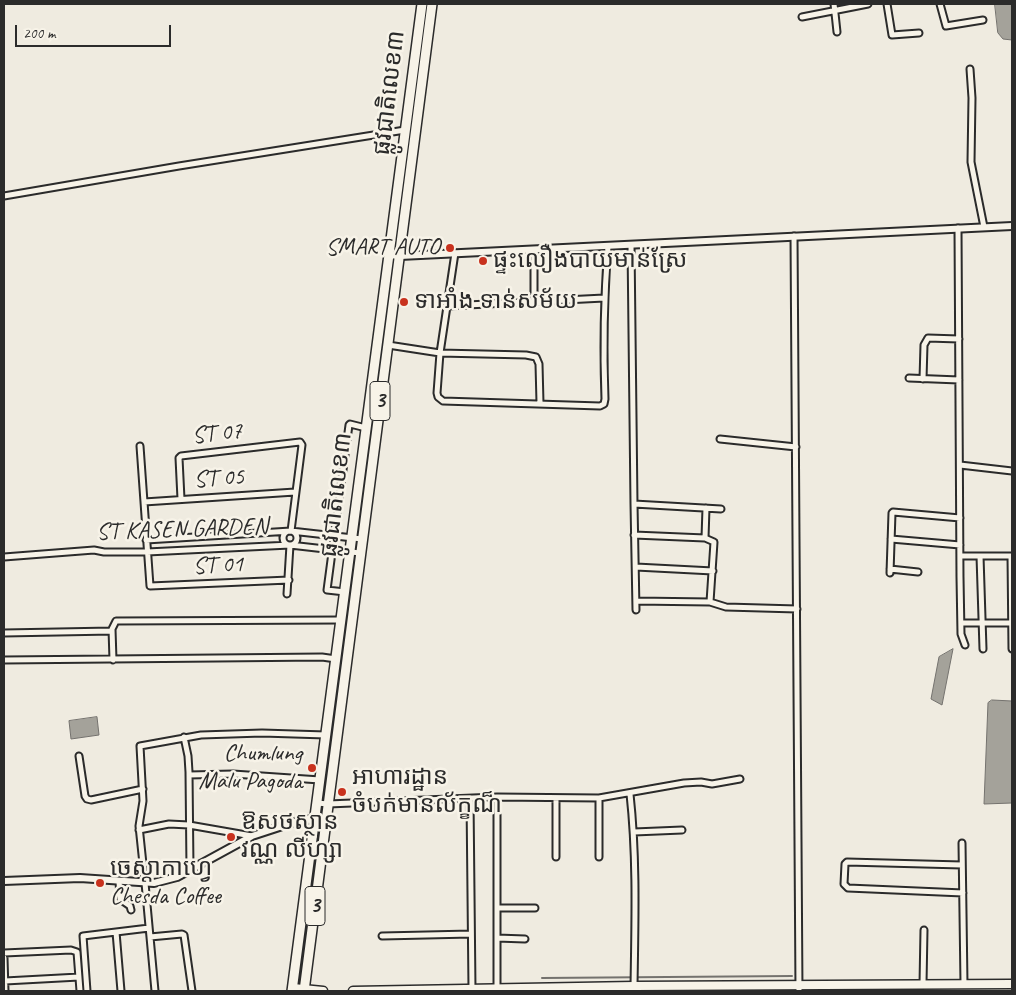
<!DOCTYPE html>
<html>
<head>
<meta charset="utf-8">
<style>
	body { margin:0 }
	#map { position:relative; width:1016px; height:995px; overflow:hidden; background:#efebe0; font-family:Caveat,sans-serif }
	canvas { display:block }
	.frame { position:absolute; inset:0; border:5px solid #2b2b2b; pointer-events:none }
	.scale { position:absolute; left:15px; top:25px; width:156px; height:22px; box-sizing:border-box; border:2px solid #2b2b2b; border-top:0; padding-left:6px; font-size:15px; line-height:18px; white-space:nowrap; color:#2b2b2b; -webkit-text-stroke:4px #f7f3e8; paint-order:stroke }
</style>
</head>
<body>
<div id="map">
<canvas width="1016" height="995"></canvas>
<div class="frame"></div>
<div class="scale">200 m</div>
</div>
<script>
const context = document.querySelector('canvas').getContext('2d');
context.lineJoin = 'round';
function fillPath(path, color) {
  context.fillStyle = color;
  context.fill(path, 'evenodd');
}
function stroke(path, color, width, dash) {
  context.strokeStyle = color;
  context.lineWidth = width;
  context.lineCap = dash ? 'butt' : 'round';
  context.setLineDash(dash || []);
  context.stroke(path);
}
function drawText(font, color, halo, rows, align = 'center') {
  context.font = font + ' Caveat,"Noto Sans Khmer",sans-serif';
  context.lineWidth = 5;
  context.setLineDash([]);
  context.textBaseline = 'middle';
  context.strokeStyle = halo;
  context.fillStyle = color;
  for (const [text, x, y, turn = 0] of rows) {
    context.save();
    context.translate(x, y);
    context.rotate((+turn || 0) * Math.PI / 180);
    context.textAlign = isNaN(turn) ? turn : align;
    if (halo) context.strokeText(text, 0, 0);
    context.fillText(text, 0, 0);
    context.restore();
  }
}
const water = new Path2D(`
	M995 4H1012V40L1003 39 998 33Z
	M953 649 942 705 931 699 939 657Z
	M992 700 1012 701V803L984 804 988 703Z
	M97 717 99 735 71 739 69 721Z`);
const stream = new Path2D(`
	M542 978 792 976`);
const minor = new Path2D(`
	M834 4 837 32
	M887 4 892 35 919 33
	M940 4 946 26 983 20
	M802 17 868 4
	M970 69 972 98 971 162 984 227
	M4 196 179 166 405 130
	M958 228 960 577 961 634 965 645
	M794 236 799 991
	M631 245 634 504
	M534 250V302
	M455 253 440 353 437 393 438 397 443 401 600 406 604 404 605 399C603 348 604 297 608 246
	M448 306 604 298
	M388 345 440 353 526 355 536 357 539 364 540 403
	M909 378 959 380
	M923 379 924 345 928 338 959 339
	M720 439 796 447
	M140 446 150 586 289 580
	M960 465 1012 471
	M181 499 179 458 181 456 300 442 302 445 291 531
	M144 502 295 492
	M283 538a7 7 0 1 1 14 0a7 7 0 1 1-14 0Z
	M634 535 705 538 714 542 710 602
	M705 538 706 508
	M891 539 960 545
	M146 540 291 531 362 539
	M960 556H1012
	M980 556 983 649
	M1011 556 1012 649
	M4 557 94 550 104 552H147L290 545 360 553
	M636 567 713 571
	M890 569 918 572
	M890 573 892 513 893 512 960 518
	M345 592 327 590 349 425 350 424 366 428
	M287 594 290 545
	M636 601 710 602 726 607 797 609
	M636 610 634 504 721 509
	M961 623H1012
	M4 633 112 631
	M4 660 322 657 336 659
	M113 660 112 629 116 621 341 620
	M184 737 188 756 189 772 190 869
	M79 756 85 796 87 799 91 800 143 789
	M189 775 233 774 320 780
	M630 794C637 858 635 922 634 986
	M497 797V988
	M556 798V857
	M470 799 472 989
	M317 803 328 804 497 797 599 798 684 783 701 782 712 784 740 779
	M139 830 169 824 189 825 252 836
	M634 832 682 830
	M962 843 964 984
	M599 857V798
	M962 865 847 862 845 864 844 884 848 888 963 893
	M119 881 120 899 130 906 131 910
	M497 908H535
	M116 932 121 991
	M382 936 471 934
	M150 937 182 934 184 935 192 991
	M497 938 525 939
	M4 953 71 950 77 952 80 991
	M4 958 5 991
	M5 981 79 977
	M923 984 924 930
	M87 991 83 936 149 928
	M155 991 145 883 139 826 143 801 140 746 201 735 262 733 326 735`);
const tertiary = new Path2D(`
	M389 255 400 256 1012 226
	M4 881 80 878 154 883 177 877 252 836 304 819 325 822`);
const secondary = new Path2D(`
	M293 988 323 991
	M353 991 634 986 1012 984`);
const trunk = new Path2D(`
	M292 991 422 4
	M304 991 432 4`);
const markers = [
	[450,248,5,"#c8321e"],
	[483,261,5,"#c8321e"],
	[404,302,5,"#c8321e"],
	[312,768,5,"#c8321e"],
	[342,792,5,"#c8321e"],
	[231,837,5,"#c8321e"],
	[100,883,5,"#c8321e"]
];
const shields = [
	[380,401,20],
	[315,906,20]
];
const shieldNames = [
	["3",380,401],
	["3",315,906]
];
const streetNames = [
	["ផ្លូវជាតិលេខ៣",390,93,-83],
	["ST 07",217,434,-6],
	["ST 05",219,479,-4],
	["ផ្លូវជាតិលេខ៣",337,495,-83],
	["ST KASEN GARDEN",182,530,-2],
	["ST 01",218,566,-3]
];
const poiNames = [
	["SMART AUTO",440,248,"right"],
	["ផ្ទះលឿងបាយមាន់ស្រែ",493,261],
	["ទាអាំង ទាន់សម័យ",414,302],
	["Chumlung",302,754,"right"],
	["Malu Pagoda",302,782,"right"],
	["អាហារដ្ឋាន",352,778],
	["ចំបក់មានល័ក្ខណ៏",352,806],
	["ឱសថស្ថាន",241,823],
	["វណ្ណ លីហ្សា",241,851],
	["ចេស្ដាកាហ្វេ",110,869],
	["Chesda Coffee",110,897]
];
fillPath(water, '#a4a29a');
stroke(water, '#74726e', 1);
stroke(stream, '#74726e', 2);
stroke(minor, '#2b2b2b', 9);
stroke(tertiary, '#2b2b2b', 10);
stroke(secondary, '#2b2b2b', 11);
stroke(trunk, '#2b2b2b', 12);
stroke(minor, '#f7f3e8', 5);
stroke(tertiary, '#f7f3e8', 6);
stroke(secondary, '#f7f3e8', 8);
stroke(trunk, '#f7f3e8', 9);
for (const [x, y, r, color] of markers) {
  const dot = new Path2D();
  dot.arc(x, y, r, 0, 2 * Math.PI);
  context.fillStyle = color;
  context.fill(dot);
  stroke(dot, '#f7f3e8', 2);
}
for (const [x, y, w] of shields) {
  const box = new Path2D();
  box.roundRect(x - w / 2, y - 19.5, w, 39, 4);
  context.fillStyle = '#f7f3e8';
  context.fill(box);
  stroke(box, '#2b2b2b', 1);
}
drawText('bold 22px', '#2b2b2b', null, shieldNames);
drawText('24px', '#2b2b2b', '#f7f3e8', streetNames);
drawText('24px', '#2b2b2b', '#f7f3e8', poiNames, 'left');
</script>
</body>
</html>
